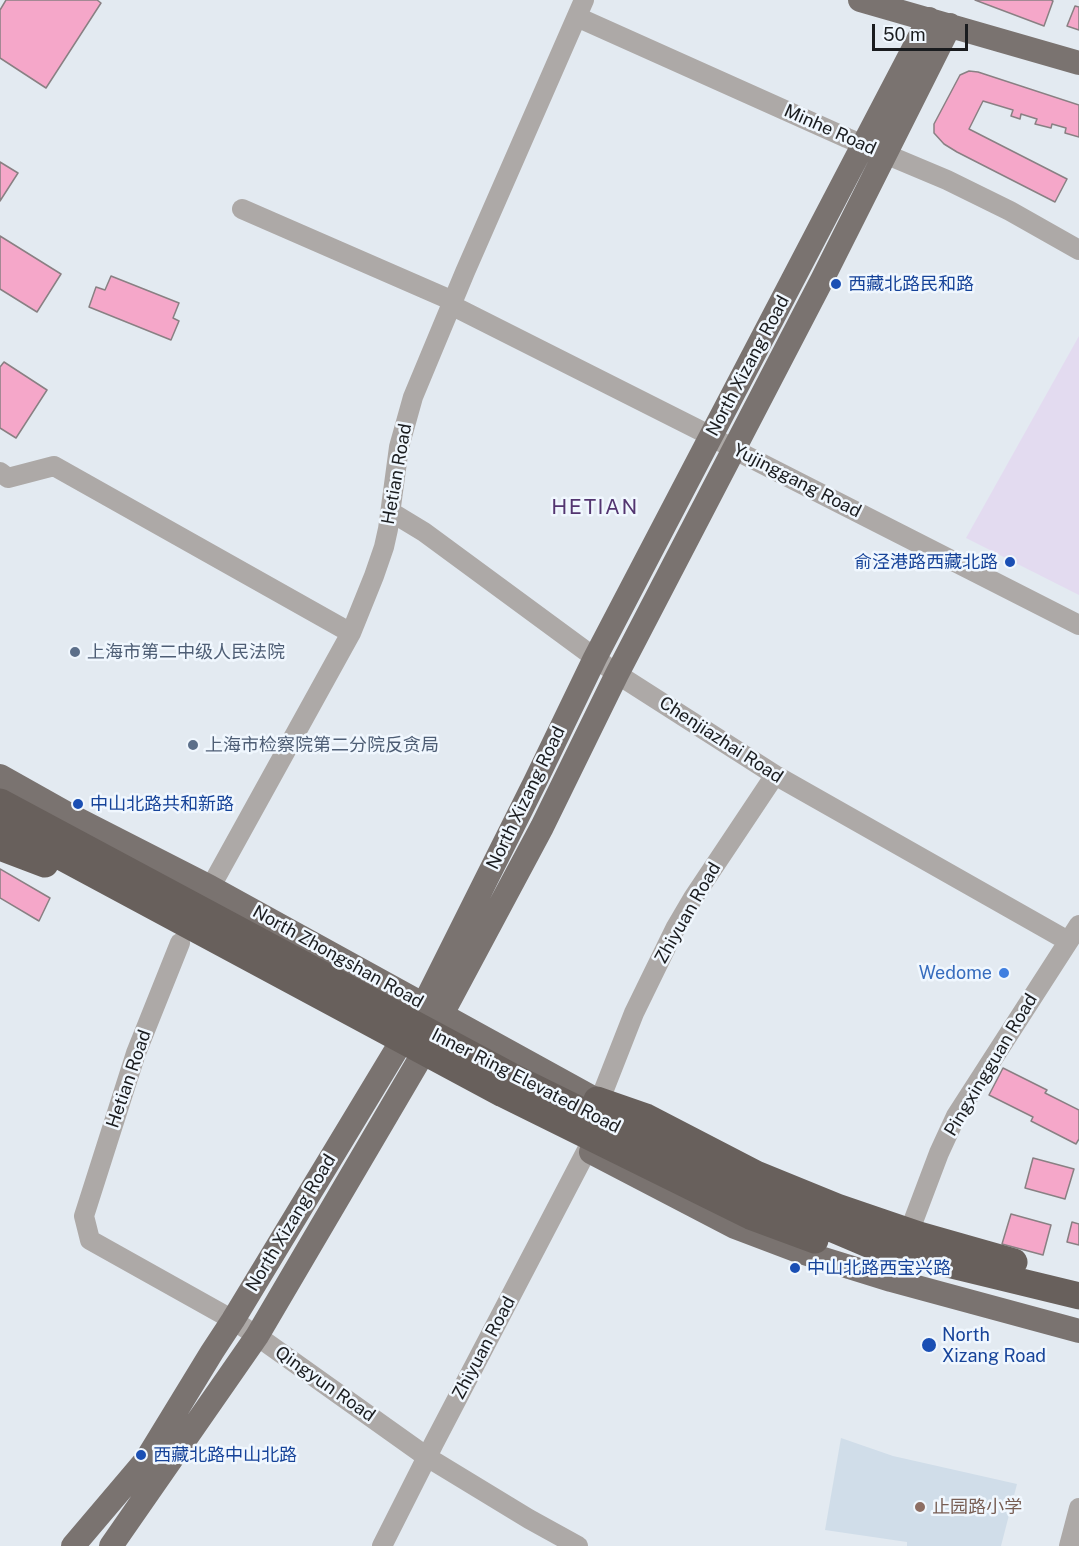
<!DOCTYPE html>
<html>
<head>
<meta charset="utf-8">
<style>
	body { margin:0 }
	#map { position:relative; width:1079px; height:1546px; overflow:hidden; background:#e3eaf1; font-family:"Public Sans",sans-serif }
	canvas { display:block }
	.scale { position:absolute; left:872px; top:24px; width:96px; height:27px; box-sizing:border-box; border:3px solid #1a1c1f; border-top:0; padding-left:8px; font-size:18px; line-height:21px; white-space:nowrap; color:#1a1c1f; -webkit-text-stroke:4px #f0f7fe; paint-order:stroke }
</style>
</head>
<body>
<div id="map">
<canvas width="1079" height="1546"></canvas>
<div class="scale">50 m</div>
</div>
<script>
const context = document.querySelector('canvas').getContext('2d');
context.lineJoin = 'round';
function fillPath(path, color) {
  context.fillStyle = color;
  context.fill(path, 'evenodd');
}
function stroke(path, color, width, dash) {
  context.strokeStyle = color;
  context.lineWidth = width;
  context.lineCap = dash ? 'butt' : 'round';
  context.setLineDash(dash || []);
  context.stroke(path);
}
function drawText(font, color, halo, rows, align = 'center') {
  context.font = font + ' "Public Sans","Noto Sans SC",sans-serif';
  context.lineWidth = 5;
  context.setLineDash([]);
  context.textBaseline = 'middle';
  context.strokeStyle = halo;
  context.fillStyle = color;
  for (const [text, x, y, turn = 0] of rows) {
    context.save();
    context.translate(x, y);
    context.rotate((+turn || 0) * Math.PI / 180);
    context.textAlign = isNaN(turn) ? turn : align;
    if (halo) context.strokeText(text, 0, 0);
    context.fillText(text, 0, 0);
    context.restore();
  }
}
const commercial = new Path2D(`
	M1079 336V595L966 538Z`);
const built = new Path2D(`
	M841 1438 893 1456 1017 1484 1001 1546H907V1542L825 1530Z`);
const building = new Path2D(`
	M6 0H97L101 3 46 88 0 58V10Z
	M975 0H1051L1053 1 1044 26Z
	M1075 6 1079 7V30L1067 26Z
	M969 71 978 72 1079 105V137L1065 133 1066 128 1052 124 1051 128 1035 124 1037 119 1021 114 1020 119 1011 116 1013 110 983 101 969 129 1067 179 1055 202 957 152 944 144 934 133V124L960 75Z
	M0 162 18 173 0 201Z
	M0 236 61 274 37 312 0 289Z
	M111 276 179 303 173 318 179 321 171 340 89 307 96 287 105 290Z
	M4 362 47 390 16 438 0 428V367Z
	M0 869 50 898 39 921 0 898Z
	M1003 1068 1047 1090 1045 1093 1079 1110V1139L1076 1144 1031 1121 1033 1117 989 1095Z
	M1033 1158 1074 1169 1065 1199 1025 1188Z
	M1011 1214 1051 1225 1043 1255 1002 1244Z
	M1072 1222 1079 1224V1245L1067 1242Z`);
const minor = new Path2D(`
	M577 17 847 138 947 180 1010 211 1079 250
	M242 209 453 301
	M451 305 711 436 733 449 1079 625
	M0 472 8 478 54 466 351 633
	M391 512 424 532 617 674 775 775 1068 941
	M204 899 351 633 374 576 384 547 388 529 399 447 413 397 465 272 584 0
	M180 943 136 1053 84 1216 90 1240 233 1320 257 1336 427 1457 529 1519 578 1546
	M603 1092 634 1013 676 927 693 898 775 775
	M891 1280 939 1153 956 1116 1079 925
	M382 1546 434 1443 587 1150
	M1069 1546 1079 1508`);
const major = new Path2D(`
	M860 0 1079 63
	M0 776 73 817 210 887 613 1109
	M591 1152 735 1227 801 1252 891 1280 1079 1331
	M73 1546 146 1460 212 1352 233 1320 424 1004 535 782 595 658 929 19
	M111 1546 257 1336 418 1062 442 1014 542 827 617 674 822 280 950 25`);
const highway = new Path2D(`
	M0 802 511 1076 753 1195 873 1246 1079 1296
	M0 824 503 1094 750 1216 815 1240
	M0 847 45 864
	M597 1100 646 1117 756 1174 837 1207 919 1235 1014 1262`);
const markers = [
	[836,284,6,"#1a4fb4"],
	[1010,562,6,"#1a4fb4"],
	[75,652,6,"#5c6f8a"],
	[193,745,6,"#5c6f8a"],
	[78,804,6,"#1a4fb4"],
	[1004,973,6,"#3f7fe0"],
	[795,1268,6,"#1a4fb4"],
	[929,1345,8,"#1a4fb4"],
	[141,1455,6,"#1a4fb4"],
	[920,1507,6,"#8d6e63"]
];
const streetNames = [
	["Minhe Road",830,130,24],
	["North Xizang Road",748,366,-62],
	["Hetian Road",397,474,-80],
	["Yujinggang Road",797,481,27],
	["Chenjiazhai Road",721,740,33],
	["North Xizang Road",526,798,-64],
	["Zhiyuan Road",688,913,-60],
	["North Zhongshan Road",338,957,29],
	["Pingxingguan Road",991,1065,-59],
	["Hetian Road",129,1079,-71],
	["Inner Ring Elevated Road",526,1081,27],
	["North Xizang Road",291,1223,-59],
	["Zhiyuan Road",484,1348,-62],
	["Qingyun Road",325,1384,35]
];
const transitNames = [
	["西藏北路民和路",848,284],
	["俞泾港路西藏北路",998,562,"right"],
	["中山北路共和新路",90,804],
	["中山北路西宝兴路",807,1268],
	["North",942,1335],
	["Xizang Road",942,1356],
	["西藏北路中山北路",153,1455]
];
const serviceNames = [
	["上海市第二中级人民法院",87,652],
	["上海市检察院第二分院反贪局",205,745]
];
const shopNames = [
	["Wedome",992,973]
];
const educationNames = [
	["止园路小学",932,1507]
];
const quarterNames = [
	["HETIAN",595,508]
];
fillPath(commercial, '#e3dbf0');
fillPath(built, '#d0dde9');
fillPath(building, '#f5a7c9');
stroke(building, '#898083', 1.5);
stroke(minor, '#ada9a7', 20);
stroke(major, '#7a7370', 24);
stroke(highway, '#68605c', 27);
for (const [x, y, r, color] of markers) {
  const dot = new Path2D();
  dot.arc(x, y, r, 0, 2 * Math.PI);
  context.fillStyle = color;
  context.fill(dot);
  stroke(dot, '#f0f7fe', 2);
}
drawText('18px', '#1a1c1f', '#f0f7fe', streetNames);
drawText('18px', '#164399', '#f0f7fe', transitNames, 'left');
drawText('18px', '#4e5e75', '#f0f7fe', serviceNames, 'left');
drawText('18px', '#366cbe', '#f0f7fe', shopNames, 'right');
drawText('18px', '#785e54', '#f0f7fe', educationNames, 'left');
context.letterSpacing = '1.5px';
drawText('21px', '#533570', '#f0f7fe', quarterNames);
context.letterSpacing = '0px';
</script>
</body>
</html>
